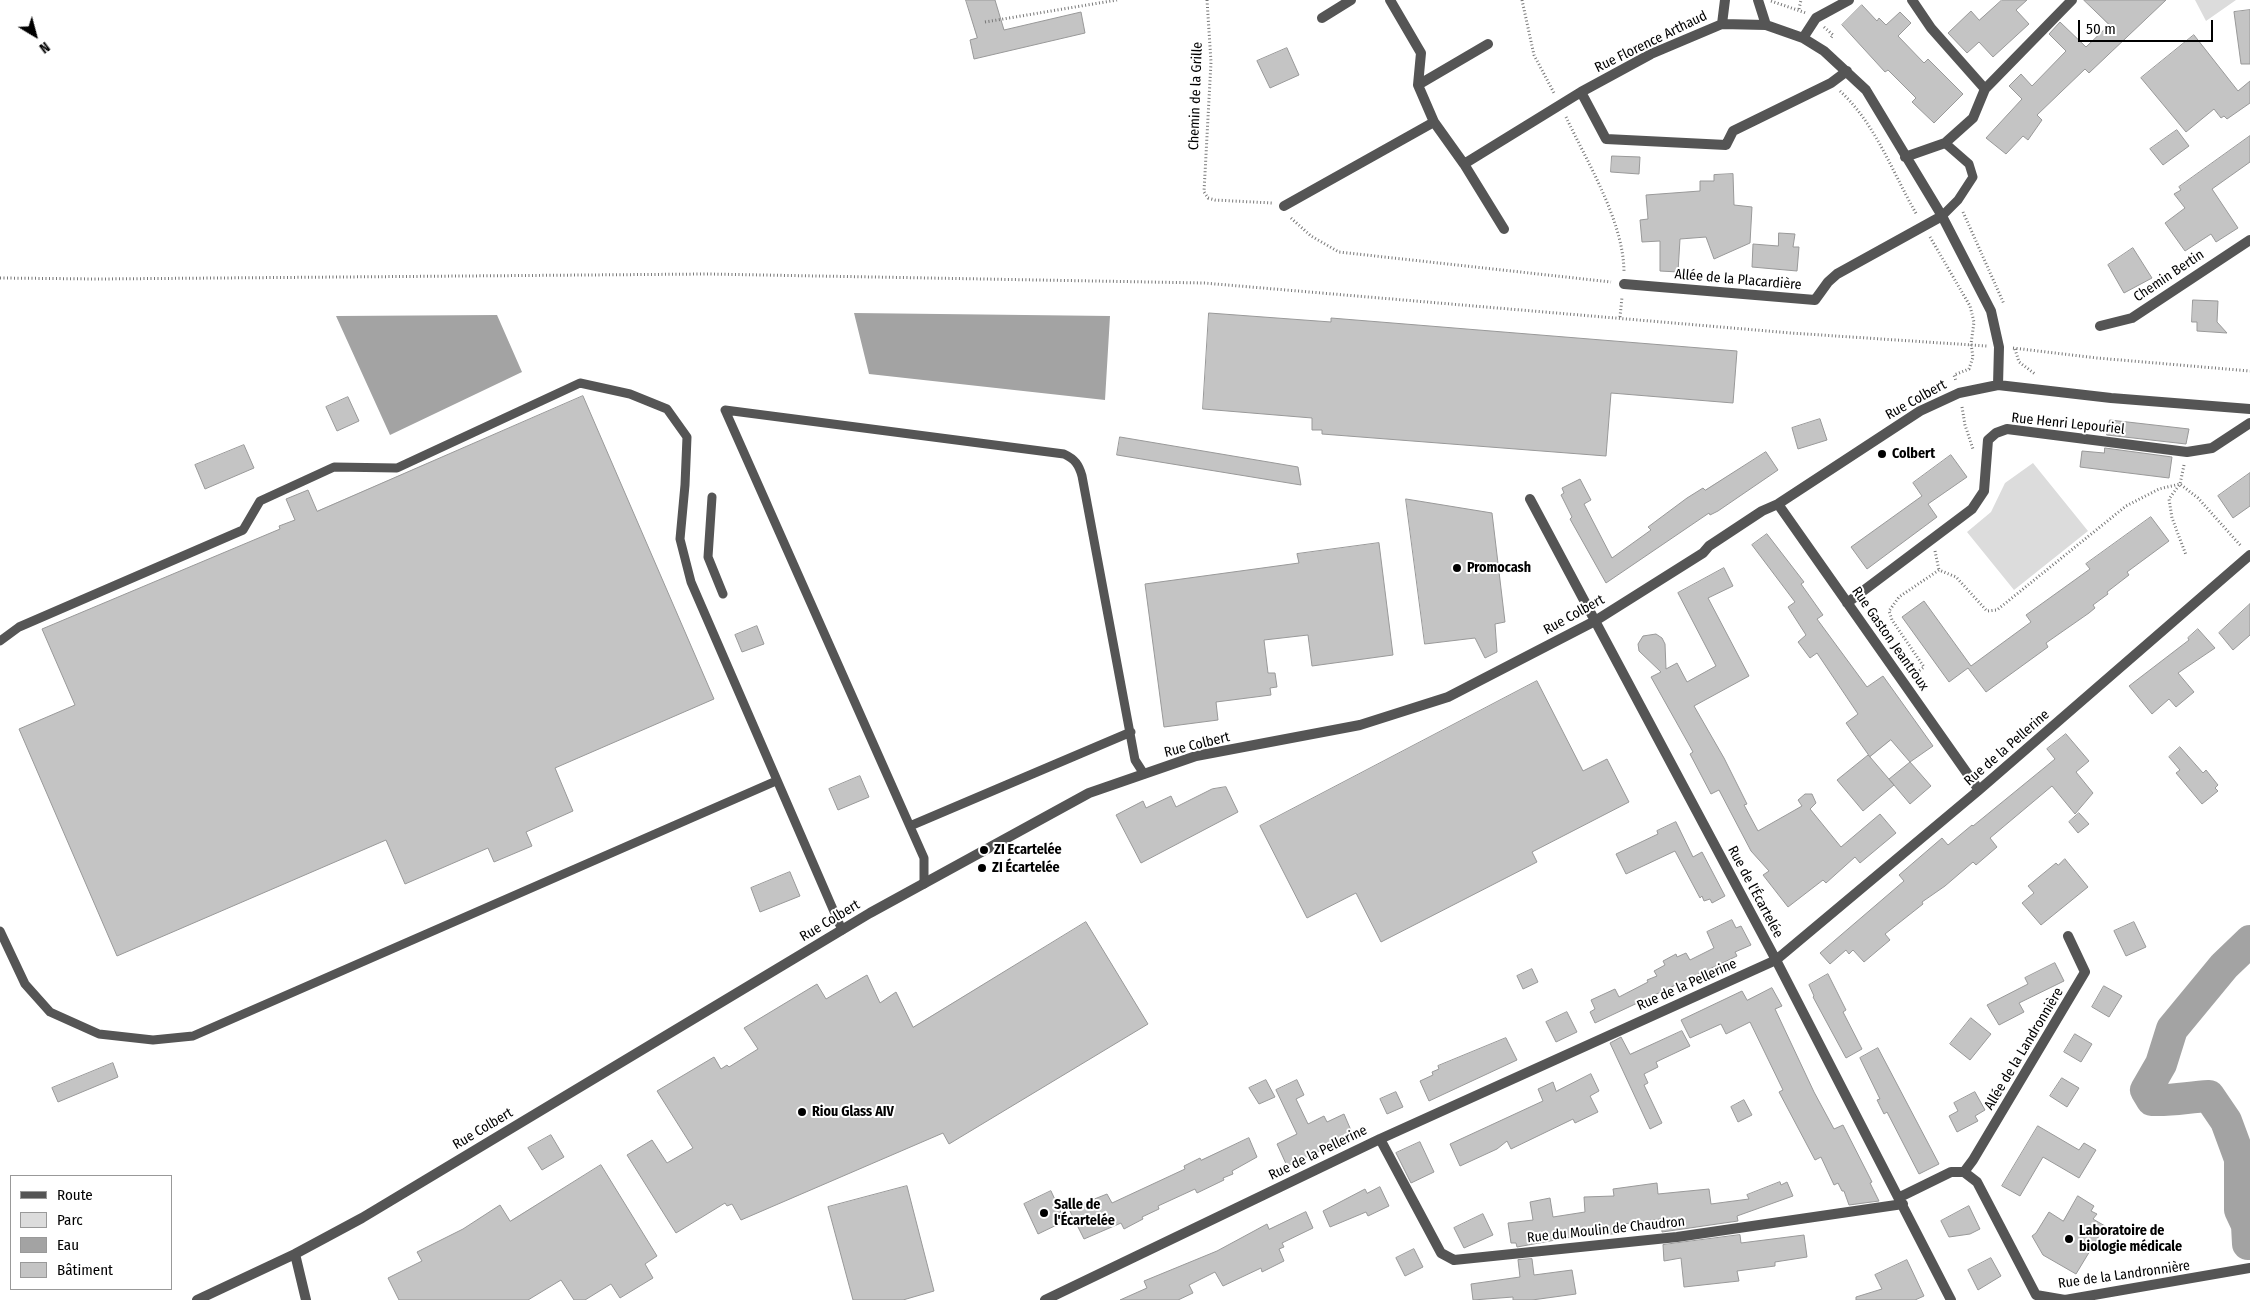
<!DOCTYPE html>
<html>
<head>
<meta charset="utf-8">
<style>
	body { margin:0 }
	#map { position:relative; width:2250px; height:1300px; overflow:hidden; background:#fff; font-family:"Fira Sans Condensed",sans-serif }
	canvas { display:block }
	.legend { position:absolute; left:10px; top:1175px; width:162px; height:115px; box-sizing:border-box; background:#fff; border:1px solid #999; margin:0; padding:6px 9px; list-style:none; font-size:15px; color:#000 }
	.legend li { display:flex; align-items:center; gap:10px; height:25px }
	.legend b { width:25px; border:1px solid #999 }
	.north { position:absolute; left:10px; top:10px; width:50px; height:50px; -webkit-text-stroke:4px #fff; paint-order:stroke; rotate:143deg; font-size:14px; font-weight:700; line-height:20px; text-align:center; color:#000 }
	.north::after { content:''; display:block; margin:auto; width:18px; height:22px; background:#000; clip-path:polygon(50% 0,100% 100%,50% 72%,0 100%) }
	.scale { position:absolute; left:2078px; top:20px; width:135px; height:22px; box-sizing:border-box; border:2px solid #000; border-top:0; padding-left:6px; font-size:15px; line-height:18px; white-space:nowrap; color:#000; -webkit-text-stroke:4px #fff; paint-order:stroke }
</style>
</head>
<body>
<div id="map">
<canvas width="2250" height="1300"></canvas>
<ul class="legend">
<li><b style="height:6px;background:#555"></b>Route</li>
<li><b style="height:14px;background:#dcdcdc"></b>Parc</li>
<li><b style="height:14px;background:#a3a3a3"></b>Eau</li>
<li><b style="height:14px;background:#c4c4c4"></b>Bâtiment</li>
</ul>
<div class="north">N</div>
<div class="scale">50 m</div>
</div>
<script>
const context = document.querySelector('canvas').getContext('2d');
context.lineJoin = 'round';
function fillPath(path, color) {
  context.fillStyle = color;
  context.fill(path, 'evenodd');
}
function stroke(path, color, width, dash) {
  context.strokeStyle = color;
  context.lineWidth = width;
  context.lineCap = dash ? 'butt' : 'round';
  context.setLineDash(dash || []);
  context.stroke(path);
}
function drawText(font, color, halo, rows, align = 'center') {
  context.font = font + ' "Fira Sans Condensed",sans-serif';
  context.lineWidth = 4;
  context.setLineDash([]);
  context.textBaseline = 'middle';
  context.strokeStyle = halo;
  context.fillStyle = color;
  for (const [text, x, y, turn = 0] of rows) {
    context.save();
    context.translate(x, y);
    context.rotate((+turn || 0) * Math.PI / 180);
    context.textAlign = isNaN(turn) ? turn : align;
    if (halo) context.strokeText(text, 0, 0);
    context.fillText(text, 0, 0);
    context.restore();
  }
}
const green = new Path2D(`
	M2195 0H2236L2206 21Z
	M2033 463 2088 531 2014 590 1967 532 1991 512 2005 483Z`);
const water = new Path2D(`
	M854 313 1110 316 1105 400 869 374Z
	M497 315 522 372 390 435 336 316Z`);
const river = new Path2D(`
	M2248 1244 2247 1225 2240 1210V1159L2226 1121 2209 1096C2188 1097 2173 1101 2152 1100L2146 1090 2161 1064 2172 1029 2224 966 2250 941`);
const building = new Path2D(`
	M966 0H995L1004 30 1081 12 1085 33 974 59 970 40 977 38Z
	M2002 0H2027L2016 10 2029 24 1993 57 1979 42 1967 53 1948 33 1971 11 1979 20Z
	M2084 0H2166L2089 73 2085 69 2037 115 2042 120 2028 140 2023 136 2006 154 1986 138 2022 99 2009 86 2021 74 2032 86 2066 51 2049 34 2060 22 2086 47 2109 25Z
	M1862 5 1877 21 1879 18 1886 25 1900 12 1911 23 1898 36 1924 63 1928 59 1963 94 1934 123 1912 102 1916 98 1888 70 1885 72 1842 25Z
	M2250 10V64H2241L2234 12Z
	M2194 35 2238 91 2250 81V103L2227 119 2224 116 2221 118 2214 109 2186 132 2141 78Z
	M1287 48 1299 75 1270 88 1257 61Z
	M2177 130 2189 146 2163 165 2150 149Z
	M2250 136V162L2212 189 2238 228 2216 242 2211 234 2185 251 2165 223 2185 208 2174 194 2181 190 2179 187Z
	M1612 156 1640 157 1639 174 1611 172Z
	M1733 174 1734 205 1752 207 1750 243 1714 259 1706 237 1680 239 1678 272 1660 271V241L1642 242 1640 220 1648 219 1646 195 1700 191V181H1714V175Z
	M1779 233 1795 234 1793 247H1799L1797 271 1752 267 1753 244 1778 246Z
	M2133 248 2152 278 2124 293 2108 265Z
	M2193 300 2218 301 2217 322 2227 333 2197 331V322H2192Z
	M1209 313 1331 322V318L1737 351 1733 403 1611 393 1606 456 1322 434V430H1312V418L1203 409Z
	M583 396 714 699 555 768 573 811 526 832 532 846 494 862 488 848 405 884 386 840 117 956 19 729 75 705 42 629 280 529 279 526 295 520 286 499 308 490 317 511Z
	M348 397 359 421 337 431 326 407Z
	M1820 419 1827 440 1798 449 1792 428Z
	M2110 420 2189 429 2186 444 2107 435Z
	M1120 437 1298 467 1301 485 1117 455Z
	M244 445 254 468 205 489 195 465Z
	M2105 448 2172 457 2169 478 2080 467 2082 451 2104 453Z
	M1766 452 1778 470 1718 511 1710 515 1709 513 1606 583 1570 519 1572 517 1561 495 1564 493 1562 488 1580 479 1591 500 1584 504 1612 558 1651 530 1648 527 1687 498 1703 488 1705 490Z
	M1951 455 1967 477 1928 504 1937 517 1867 569 1851 547 1922 496 1913 483Z
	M2250 473V506L2233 518 2218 496Z
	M1406 499 1492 513 1505 622 1495 624 1497 652 1485 658 1475 638 1425 644Z
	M2151 517 2169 541 2127 572 2129 575 2107 592 2108 594 2093 605 2095 608 2089 613 2046 643 2048 647 1986 692 1968 668 1949 682 1902 617 1924 601 1971 666 2031 622 2026 615 2090 569 2086 564Z
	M1767 534 1804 582 1801 584 1823 615 1817 619 1867 687 1883 676 1933 746 1910 762 1931 786 1910 804 1894 785 1863 811 1837 780 1868 755 1870 757 1846 723 1858 714 1817 653 1810 658 1798 642 1806 635 1788 607 1795 602 1752 545ZM1891 740 1910 762 1889 779 1894 785 1870 757Z
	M1379 543 1393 655 1312 666 1308 635 1264 640 1268 673H1275L1277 687 1270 688 1271 695 1216 702 1218 720 1164 727 1145 584 1299 563 1297 554Z
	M1724 568 1733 586 1708 598 1749 676 1694 706 1724 758 1747 804 1744 805 1758 831 1802 806 1798 800 1805 794H1812L1816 803 1810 809 1841 847 1880 814 1896 833 1860 863 1855 857 1826 883 1823 880 1788 907 1763 875 1769 871 1751 851 1719 790 1711 794 1690 754 1693 752 1688 743 1651 677 1661 672 1639 651 1638 644 1643 636 1656 634 1662 638 1665 644 1666 669 1677 663 1687 682 1716 666 1678 593Z
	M2250 604V635L2233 650 2219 633Z
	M757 626 764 644 742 652 735 635Z
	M2198 629 2215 648 2178 673 2194 692 2176 707 2169 699 2152 714 2129 686 2189 640 2188 638Z
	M1537 681 1583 771 1607 759 1629 802 1532 852 1537 862 1381 942 1356 893 1307 918 1260 826Z
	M2066 734 2089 761 2076 772 2093 793 2075 814 2052 786 1990 838 1997 847 1976 865 1973 862 1945 886 1922 902 1923 904 1885 934 1890 940 1864 962 1853 950 1849 954 1846 950 1830 964 1820 953 1904 881 1899 875 1942 838 1948 845 1972 825 1973 826 2055 759 2047 749Z
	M2180 747 2203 773 2206 770 2218 785 2215 788 2218 791 2202 804 2176 773 2180 770 2169 757Z
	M860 776 869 797 838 810 829 789Z
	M1226 787 1238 812 1141 863 1116 815 1143 801 1146 808 1171 796 1176 807 1212 789Z
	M2079 813 2089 824 2078 833 2069 822Z
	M1676 822 1693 857 1702 852 1725 896 1712 903 1710 899 1704 901 1702 896 1700 898 1675 851 1626 874 1616 854 1658 834 1657 831Z
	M2065 859 2088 887 2041 925 2022 903 2034 893 2028 886 2056 863 2058 865Z
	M790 872 800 896 760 912 751 888Z
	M1732 920 1736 928 1741 926 1751 945 1735 952 1737 956 1595 1023 1590 1012 1595 1009 1591 1000 1615 989 1619 997 1648 982 1647 980 1657 976 1654 971 1665 965 1663 961 1676 954 1677 957 1686 953 1690 960 1714 948 1707 932Z
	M1086 922 1148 1024 949 1144 943 1133 741 1220 732 1204 727 1206 725 1203 676 1233 627 1155 652 1140 667 1163 693 1148 657 1091 714 1057 721 1069 727 1065 729 1067 758 1049 744 1028 817 984 826 999 867 975 880 1003 896 992 913 1027Z
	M2134 922 2146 947 2126 956 2114 931Z
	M2055 963 2064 981 2019 1003 2024 1012 1999 1025 1987 1005 2028 984 2025 978Z
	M1532 969 1538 982 1523 989 1517 976Z
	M1828 974 1846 1010 1843 1012 1862 1049 1846 1058 1813 997 1814 996 1809 985Z
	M2104 986 2122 996 2109 1017 2092 1007Z
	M1772 988 1782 1006 1775 1009 1814 1092 1834 1129 1843 1125 1872 1182 1870 1183 1879 1201 1849 1205 1844 1191H1842L1838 1183 1834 1185 1821 1157 1815 1160 1779 1092 1783 1090 1750 1022 1726 1034 1721 1024 1690 1038 1681 1020 1742 991 1747 1000Z
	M1567 1012 1577 1032 1556 1042 1546 1022Z
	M1971 1018 1991 1034 1970 1060 1950 1044Z
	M1682 1031 1690 1046 1656 1062 1658 1067 1644 1074 1648 1083 1644 1085 1662 1123 1650 1129 1610 1043 1621 1037 1630 1054Z
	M2075 1034 2092 1044 2081 1062 2064 1052Z
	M1506 1038 1517 1060 1429 1101 1420 1081 1433 1075 1432 1072 1439 1069 1438 1066Z
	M1878 1048 1939 1164 1919 1174 1887 1112 1884 1114 1877 1100 1880 1099 1860 1058Z
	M113 1063 118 1077 58 1102 52 1088Z
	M1591 1074 1599 1091 1590 1096 1598 1112 1575 1123 1573 1119 1511 1149 1507 1141 1497 1149 1460 1166 1450 1144 1543 1101 1538 1089 1553 1082 1556 1091Z
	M2062 1078 2079 1088 2067 1107 2050 1096Z
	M1266 1080 1275 1097 1259 1104 1249 1088Z
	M1297 1080 1304 1095 1296 1099 1308 1124 1324 1116 1327 1122 1344 1114 1353 1135 1287 1166 1277 1144 1297 1134 1276 1090Z
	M1396 1092 1403 1107 1387 1114 1380 1099Z
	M1975 1092 1985 1110 1975 1116 1978 1121 1957 1132 1949 1116 1958 1111 1954 1103Z
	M1744 1100 1752 1115 1738 1122 1731 1107Z
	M2038 1126 2079 1150 2084 1143 2096 1150 2079 1178 2043 1157 2020 1196 2002 1186Z
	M551 1135 564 1157 542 1170 528 1148Z
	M1249 1138 1257 1157 1232 1171 1233 1174 1223 1178 1224 1180 1197 1193 1195 1189 1158 1206 1159 1209 1142 1217 1143 1219 1124 1229 1121 1223 1084 1239 1069 1209 1107 1194 1112 1203 1185 1169 1184 1166 1200 1158 1201 1160Z
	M1420 1142 1434 1172 1411 1183 1396 1153Z
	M601 1165 657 1256 645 1264 653 1278 620 1298 611 1284 585 1300H574L561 1280 528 1300H399L388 1278 422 1261 417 1252 463 1229 500 1205 510 1221Z
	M1780 1182 1781 1185 1787 1182 1793 1196 1737 1216 1738 1221 1662 1232 1661 1219 1623 1224 1624 1233 1572 1237 1517 1247 1516 1243H1511L1508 1223 1533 1220 1530 1202 1550 1198 1553 1217 1585 1212 1584 1197 1614 1196 1613 1189 1657 1183 1658 1194 1709 1189 1711 1204 1749 1199 1747 1195Z
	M907 1186 934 1291 903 1300H853L828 1207Z
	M1380 1187 1389 1206 1368 1216 1366 1212 1330 1227 1323 1211 1365 1189 1367 1193Z
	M1051 1191 1065 1221 1038 1234 1024 1204Z
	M2078 1196 2094 1206 2091 1211 2097 1214 2093 1219 2105 1226 2076 1274 2043 1255 2032 1236 2036 1233 2049 1212 2063 1221Z
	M1969 1206 1980 1229 1970 1234 1949 1237 1941 1221Z
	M1306 1212 1313 1228 1282 1243 1284 1247 1279 1249 1284 1261 1262 1272 1261 1268 1223 1286 1215 1272 1189 1285 1193 1293 1178 1300H1120L1147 1288 1144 1281 1217 1251 1267 1224 1269 1229Z
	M1483 1214 1493 1235 1464 1248 1454 1228Z
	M1740 1235 1741 1243 1804 1235 1807 1257 1775 1262V1266L1737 1271 1739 1281 1684 1287 1681 1258 1664 1261 1663 1245Z
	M1414 1249 1423 1267 1405 1276 1396 1258Z
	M1991 1258 2001 1276 1978 1290 1968 1270Z
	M1532 1259 1534 1275 1572 1270 1576 1294 1532 1300H1513V1297L1473 1300 1471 1284 1520 1277 1518 1260Z
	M1907 1260 1924 1296 1915 1300H1856V1297L1882 1289 1875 1275Z`);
const path = new Path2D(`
	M1207 0 1211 62 1204 192 1208 198 1215 200 1272 203
	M1522 0 1534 55 1554 93
	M1771 1 1806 13
	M1799 9 1801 0
	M985 22 1117 0
	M1824 27 1833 35 1830 39
	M1840 91C1876 124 1893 174 1917 215
	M1566 117C1587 162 1623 220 1624 271
	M1963 212 2004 304
	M1291 218 1311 236 1339 252 1611 282
	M1930 237 1970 306 1974 322 1971 344 1973 357 1969 369 1954 375 1956 381
	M0 278 97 279 708 274 1204 283 1791 333 1987 346
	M1620 317 1622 297
	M2013 348 2097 358 2250 371
	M2015 349 2019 362 2035 374
	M1962 407 1965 425 1973 449
	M2184 465 2180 484 2169 499 2172 518 2186 555
	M1935 551 1939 570
	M1914 675 1924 667 1892 620 1889 611 1899 597 1939 570 1956 577 1987 611 1997 610 2126 506 2159 489 2180 484 2198 498 2241 546`);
const service = new Path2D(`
	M1942 216 1958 200 1973 177 1969 164 1945 143
	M712 497 708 557 723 594
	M0 641 19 627 243 530 260 501 334 467 397 468 580 383 630 394 667 409 687 437 685 485 680 539 691 582 842 930
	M910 826 1131 732
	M924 884V858L725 410 1064 454C1075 459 1079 465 1082 476L1135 760 1144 774
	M0 931 25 984 50 1012 99 1034 153 1040 193 1036 776 781`);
const minor = new Path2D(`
	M1390 0 1421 53 1418 85 1434 122
	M1758 0 1766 25
	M1912 0 1931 28 1985 89 2072 0
	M1322 18 1351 0
	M1722 24 1725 0
	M1803 38 1816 18 1849 0
	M1418 85 1488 44
	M1581 92 1606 139 1726 145 1733 131 1831 83 1847 71
	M1905 157 1945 143 1973 118 1985 89
	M1464 164 1504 229
	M1284 206 1434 122 1464 164 1581 92 1651 54 1722 24 1766 25 1803 38 1824 51 1866 90 1942 216 1991 311 1999 347 1998 385
	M1624 284 1815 300 1828 282 1837 274 1942 216
	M2100 326 2132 318 2250 240
	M1530 499 1776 960 1951 1300
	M1778 504 1979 790
	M1847 603 1972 509 1984 491 1988 440 1996 433 2007 429 2187 452 2212 448 2250 423
	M1380 1139 1441 1253 1454 1260 1677 1237 1903 1204
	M1964 1172 1973 1160 2085 972 2068 936
	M1900 1197 1951 1172H1964L1977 1182 2036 1295 2065 1300 2250 1268
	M295 1254 306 1300
	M197 1300 295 1254 362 1218 870 913 1089 793 1196 756 1360 725 1448 697 1595 621 1703 553 1709 546 1762 511 1778 504 1920 411 1959 393 1998 385 2111 398 2250 409
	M1045 1300 1380 1139 1776 960 1979 790 2250 555`);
const markers = [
	[1882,454,5,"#000"],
	[1457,568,5,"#000"],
	[984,850,5,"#000"],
	[982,868,5,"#000"],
	[802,1112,5,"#000"],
	[1044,1213,5,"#000"],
	[2069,1239,5,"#000"]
];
const streetNames = [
	["Rue Florence Arthaud",1651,42,-26],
	["Chemin de la Grille",1196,96,-88],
	["Chemin Bertin",2169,276,-34],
	["Allée de la Placardière",1738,280,5],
	["Rue Colbert",1916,400,-29],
	["Rue Henri Lepouriel",2068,424,6],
	["Rue Colbert",1574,615,-29],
	["Rue Gaston Jeantroux",1890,639,55],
	["Rue Colbert",1197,745,-14],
	["Rue de la Pellerine",2007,748,-41],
	["Rue de l'Écartelée",1755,892,62],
	["Rue Colbert",830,921,-31],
	["Rue de la Pellerine",1687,985,-24],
	["Allée de la Landronnière",2024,1049,-59],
	["Rue Colbert",483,1129,-31],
	["Rue de la Pellerine",1318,1153,-26],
	["Rue du Moulin de Chaudron",1606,1230,-6],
	["Rue de la Landronnière",2124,1275,-8]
];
const poiNames = [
	["Colbert",1892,454],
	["Promocash",1467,568],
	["ZI Ecartelée",994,850],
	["ZI Écartelée",992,868],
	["Riou Glass AIV",812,1112],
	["Salle de",1054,1205],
	["l'Écartelée",1054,1221],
	["Laboratoire de",2079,1231],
	["biologie médicale",2079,1247]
];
fillPath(green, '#dcdcdc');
fillPath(water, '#a3a3a3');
stroke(river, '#a3a3a3', 32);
fillPath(building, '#c4c4c4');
stroke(building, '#999', 1);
stroke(path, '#777', 3, [1, 2.5]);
stroke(service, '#555', 9);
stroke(minor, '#555', 10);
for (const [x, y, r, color] of markers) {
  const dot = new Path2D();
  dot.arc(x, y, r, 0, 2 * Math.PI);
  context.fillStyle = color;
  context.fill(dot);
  stroke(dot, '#fff', 2);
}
drawText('14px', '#000', '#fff', streetNames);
drawText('bold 14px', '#000', '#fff', poiNames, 'left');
</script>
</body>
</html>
